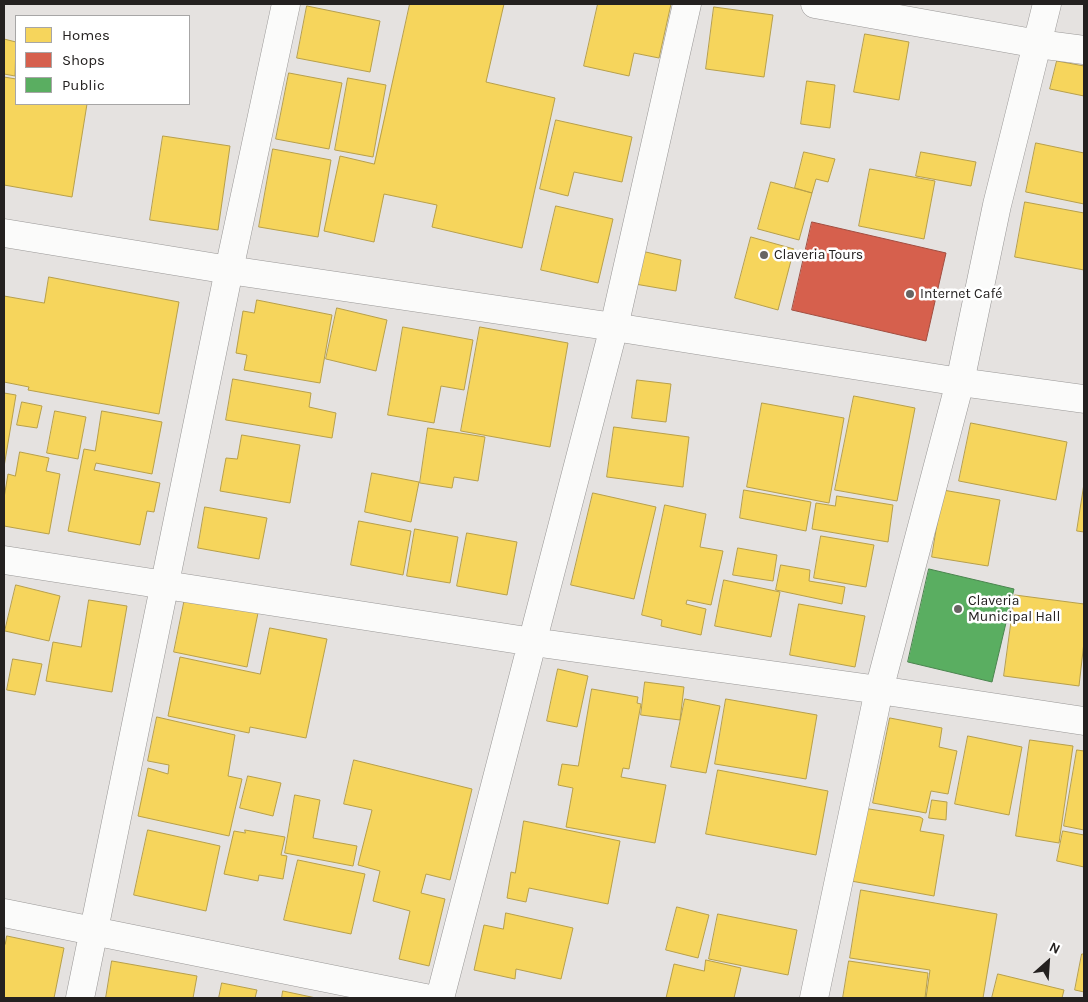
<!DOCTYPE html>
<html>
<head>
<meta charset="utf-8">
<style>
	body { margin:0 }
	#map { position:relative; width:1088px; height:1002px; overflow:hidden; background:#e5e2e0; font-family:Karla,sans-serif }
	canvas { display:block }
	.frame { position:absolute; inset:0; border:5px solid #242120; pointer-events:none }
	.legend { position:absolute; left:15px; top:15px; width:175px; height:90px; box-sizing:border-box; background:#fff; border:1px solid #a7a6a6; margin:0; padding:6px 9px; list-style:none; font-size:15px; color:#242120 }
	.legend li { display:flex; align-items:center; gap:10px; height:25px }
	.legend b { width:25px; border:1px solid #a7a6a6 }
	.north { position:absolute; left:1023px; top:937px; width:50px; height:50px; -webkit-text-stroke:4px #fff; paint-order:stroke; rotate:26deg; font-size:14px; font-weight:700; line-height:20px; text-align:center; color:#242120 }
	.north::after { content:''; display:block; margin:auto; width:18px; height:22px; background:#242120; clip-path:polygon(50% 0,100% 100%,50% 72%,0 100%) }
</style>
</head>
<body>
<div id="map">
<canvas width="1088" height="1002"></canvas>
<div class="frame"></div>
<ul class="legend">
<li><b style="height:14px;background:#f6d55c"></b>Homes</li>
<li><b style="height:14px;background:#d6604d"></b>Shops</li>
<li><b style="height:14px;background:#5aae61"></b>Public</li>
</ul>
<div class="north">N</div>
</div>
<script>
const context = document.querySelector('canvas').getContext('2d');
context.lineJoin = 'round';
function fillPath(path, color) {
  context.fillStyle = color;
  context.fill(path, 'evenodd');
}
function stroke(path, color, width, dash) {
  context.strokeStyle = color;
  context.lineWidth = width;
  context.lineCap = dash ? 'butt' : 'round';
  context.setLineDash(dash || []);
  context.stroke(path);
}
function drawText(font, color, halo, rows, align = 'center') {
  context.font = font + ' Karla,sans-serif';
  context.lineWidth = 5;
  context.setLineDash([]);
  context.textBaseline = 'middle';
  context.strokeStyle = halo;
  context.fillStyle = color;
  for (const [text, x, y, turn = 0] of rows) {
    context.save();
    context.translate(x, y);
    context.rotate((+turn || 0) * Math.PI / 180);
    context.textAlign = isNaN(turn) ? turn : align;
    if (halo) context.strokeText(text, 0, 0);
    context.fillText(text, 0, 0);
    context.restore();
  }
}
const homes = new Path2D(`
	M410 4H504L486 82 555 98 522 248 432 227 437 205 384 194 374 242 324 231 340 156 374 164Z
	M598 4H671L659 58 634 53 629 76 584 66Z
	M307 6 380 21 370 72 297 58Z
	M714 7 773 15 764 77 706 69Z
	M865 34 909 42 899 100 854 92Z
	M4 39 16 42 15 76 4 74Z
	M1057 61 1084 66V96L1050 89Z
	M289 73 342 83 329 149 276 139Z
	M4 77 16 79V104H87L72 197 4 185Z
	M348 78 386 85 373 157 335 150Z
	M807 81 835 85 830 128 801 124Z
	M556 120 632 137 622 182 574 172 568 196 540 189Z
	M163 136 230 146 218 230 150 220Z
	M1036 143 1084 153V204L1026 192Z
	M273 149 331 160 318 237 259 227Z
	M804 152 835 159 828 182 816 179 812 193 795 188Z
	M921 152 976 162 971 186 916 176Z
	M870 169 935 181 924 239 859 226Z
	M771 182 812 193 799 240 758 229Z
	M1025 202 1084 213V270L1015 257Z
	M556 206 613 219 598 283 541 270Z
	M751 237 794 249 778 310 735 298Z
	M637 250 681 260 676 291 629 283Z
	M49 277 179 302 159 414 28 390 29 387 4 382V296L44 303Z
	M257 300 332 315 320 383 244 370 247 355 236 353 243 311 254 313Z
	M337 308 387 320 376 371 326 359Z
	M403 327 473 340 464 390 441 386 434 423 388 415Z
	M480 327 568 343 550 447 461 431Z
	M233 379 311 393 309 407 336 413 332 438 226 420Z
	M637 380 671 384 666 422 632 418Z
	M4 393 16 395 4 467Z
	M854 396 915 408 897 501 835 490Z
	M22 402 42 406 37 428 17 425Z
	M762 403 844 418 829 503 747 487Z
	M55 411 86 417 78 459 47 453Z
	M102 411 162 422 152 474 96 463 94 470 160 483 154 512 147 511 140 545 68 531 84 449 95 451Z
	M971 423 1067 442 1056 500 959 481Z
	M614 427 689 437 683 487 607 477Z
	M428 428 485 437 478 481 454 477 452 488 420 483Z
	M242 435 300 445 290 503 220 491 226 458 237 459Z
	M20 452 49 458 46 471 60 474 49 534 4 526V498L8 474 15 476Z
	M372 473 419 482 411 522 365 512Z
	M1084 484V532L1077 531Z
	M744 490 811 502 806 531 740 518Z
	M943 490 1000 500 988 566 932 557Z
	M593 493 656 507 634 599 571 585Z
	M837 496 893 505 888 542 812 529 816 503 835 506Z
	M665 505 706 514 700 547 723 551 711 605 687 600 686 604 706 609 701 635 661 626 662 620 642 615Z
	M205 507 267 518 259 559 198 548Z
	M359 521 411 531 403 575 351 565Z
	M415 529 458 537 450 583 407 576Z
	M467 533 517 542 507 595 457 586Z
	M821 536 874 545 866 587 814 578Z
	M738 548 777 555 773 581 733 575Z
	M781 565 810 570 809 581 845 587 842 604 776 590Z
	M724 580 780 592 771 637 715 626Z
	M16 585 60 596 49 641 5 631Z
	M1015 595 1084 604V642L1079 686 1004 676Z
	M185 598 258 613 247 667 174 652Z
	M89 600 127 606 112 692 46 681 53 642 81 647Z
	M799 604 865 616 855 667 790 655Z
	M270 628 327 639 306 738 250 727 249 733 168 716 180 657 260 674Z
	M13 659 42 664 35 695 7 690Z
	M558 669 588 676 577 727 547 721Z
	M645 682 684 687 680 720 641 715Z
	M592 689 638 697 637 703 641 704 629 769 623 768 621 777 666 785 655 843 566 827 573 788 558 785 562 764 578 766Z
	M685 699 720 706 706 773 671 767Z
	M726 699 817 715 806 779 715 764Z
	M157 717 235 735 228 776 242 779 229 836 138 816 148 768 168 774 169 765 148 761Z
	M890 718 942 728 939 747 957 751 948 794 931 791 926 813 873 803Z
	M968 736 1022 747 1009 815 955 804Z
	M1030 740 1073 746 1059 843 1016 836Z
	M1077 750 1084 751V830L1064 826Z
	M354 760 472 789 450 880 426 874 421 893 445 899 429 966 399 959 410 911 373 901 380 871 358 865 372 810 344 804Z
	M718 770 828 791 816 855 706 834Z
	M248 776 281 783 273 816 240 808Z
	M295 795 320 800 313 838 357 846 353 866 285 853Z
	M932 800 947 802 946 820 929 818Z
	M863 808 920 817 923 819 920 831 944 835 934 896 851 881Z
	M524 821 620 841 608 904 529 888 526 902 507 898 511 872 515 873Z
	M148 830 220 846 206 911 134 895Z
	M245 830 285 837 281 855 287 856 283 879 259 875 258 881 224 874 234 831 245 833Z
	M1063 831 1084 835V867L1057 861Z
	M298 860 365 874 351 934 284 920Z
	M861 890 997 914 983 998H926L930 970 850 958Z
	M677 907 709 915 698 958 666 950Z
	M506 913 573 928 561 979 516 969 515 979 474 970 484 925 503 929Z
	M718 914 797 930 788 975 709 959Z
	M7 936 64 948 54 998H4V943L5 944Z
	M1082 954H1084V992L1075 990Z
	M706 960 741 968 734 998H666L674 964 704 971Z
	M112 961 197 976 193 998H106Z
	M849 961 928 973 925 998H843Z
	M998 974 1064 990 1062 998H992Z
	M222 983 257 990 255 998H219Z
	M283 991 316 998H282Z`);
const shops = new Path2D(`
	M812 222 946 253 926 341 792 310Z`);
const public = new Path2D(`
	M929 569 1014 589 992 682 908 662Z`);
const minor = new Path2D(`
	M815 4 1038 44 1084 50
	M4 560 533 642 879 690 1084 721
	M4 913 425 998
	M80 998 229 270 286 4
	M440 998 614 327 687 4
	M814 998 879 690 960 382 997 205 1047 4`);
const tertiary = new Path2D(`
	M4 233 229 270 614 327 960 382 1084 399`);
const markers = [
	[764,255,5,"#686563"],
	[910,294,5,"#686563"],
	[958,609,5,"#686563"]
];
const poiNames = [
	["Claveria Tours",774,255],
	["Internet Café",920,294],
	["Claveria",968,601],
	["Municipal Hall",968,617]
];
fillPath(homes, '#f6d55c');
stroke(homes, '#b79f4a', 1);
fillPath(shops, '#d6604d');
stroke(shops, '#a14d40', 1);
fillPath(public, '#5aae61');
stroke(public, '#4a844e', 1);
stroke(minor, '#9a9897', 29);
stroke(tertiary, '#9a9897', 29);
stroke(minor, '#fbfbfa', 28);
stroke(tertiary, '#fbfbfa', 28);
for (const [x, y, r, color] of markers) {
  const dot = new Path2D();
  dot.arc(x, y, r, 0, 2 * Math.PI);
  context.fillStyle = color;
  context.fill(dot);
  stroke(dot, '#fff', 2);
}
drawText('14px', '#242120', '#fff', poiNames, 'left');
</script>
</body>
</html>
